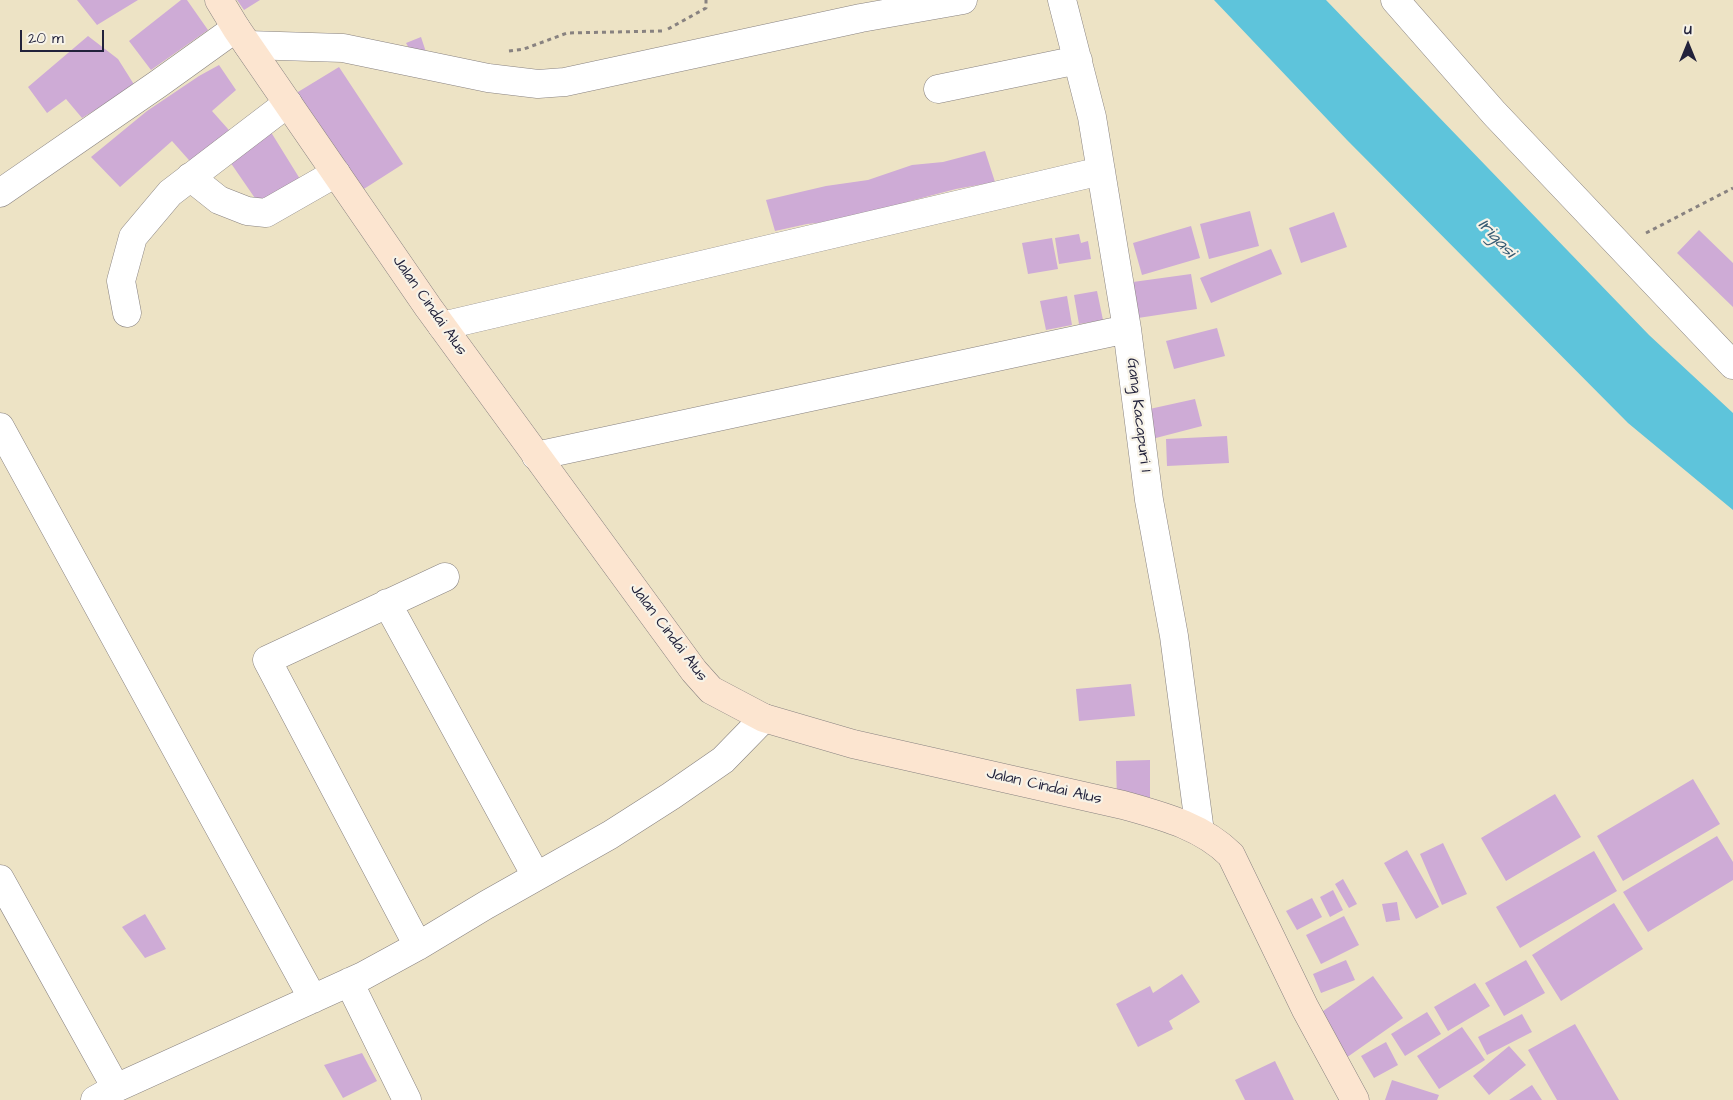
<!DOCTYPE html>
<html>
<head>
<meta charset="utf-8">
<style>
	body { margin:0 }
	#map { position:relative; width:1733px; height:1100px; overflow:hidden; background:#ede3c5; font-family:"Architects Daughter",sans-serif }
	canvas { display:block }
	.north { position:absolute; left:1663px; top:20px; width:50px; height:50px; -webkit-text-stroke:4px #f7f3e8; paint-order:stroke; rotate:0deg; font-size:14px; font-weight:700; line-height:20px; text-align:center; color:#22223b }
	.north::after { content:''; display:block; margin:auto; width:18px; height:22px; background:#22223b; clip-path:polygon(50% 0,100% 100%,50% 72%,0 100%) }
	.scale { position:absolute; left:20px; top:30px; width:84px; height:22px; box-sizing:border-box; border:2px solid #22223b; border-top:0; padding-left:6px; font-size:15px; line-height:18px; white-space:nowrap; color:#22223b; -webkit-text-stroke:4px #f7f3e8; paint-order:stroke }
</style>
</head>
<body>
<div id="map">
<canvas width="1733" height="1100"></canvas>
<div class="north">U</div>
<div class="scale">20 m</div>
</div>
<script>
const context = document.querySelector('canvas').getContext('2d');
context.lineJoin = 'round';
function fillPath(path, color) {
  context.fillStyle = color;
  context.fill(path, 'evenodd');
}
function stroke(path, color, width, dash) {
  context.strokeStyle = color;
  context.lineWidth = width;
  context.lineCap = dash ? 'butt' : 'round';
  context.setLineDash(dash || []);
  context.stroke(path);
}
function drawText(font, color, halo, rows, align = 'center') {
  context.font = font + ' "Architects Daughter",sans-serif';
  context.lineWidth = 4.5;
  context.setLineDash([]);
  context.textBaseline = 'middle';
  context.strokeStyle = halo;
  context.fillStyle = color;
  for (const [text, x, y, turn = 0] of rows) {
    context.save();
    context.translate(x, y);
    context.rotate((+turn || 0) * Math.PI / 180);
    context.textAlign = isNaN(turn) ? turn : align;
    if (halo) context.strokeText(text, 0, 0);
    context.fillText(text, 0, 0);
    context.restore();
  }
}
const water = new Path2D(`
	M1214 0H1326L1649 335 1733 413V510L1628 423 1347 140Z`);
const building = new Path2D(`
	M77 0H138L97 25Z
	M181 0H187L208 30 151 70 129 41Z
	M237 0H260L244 10Z
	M88 36 118 59 135 86 82 118 66 99 47 113 28 87Z
	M421 37 426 52 413 55 406 43Z
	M219 65 236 90 212 111 236 138 196 168 172 141 120 187 91 157 147 111 199 76Z
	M339 67 403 164 356 194 293 95Z
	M269 129 300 179 259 204 228 159Z
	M985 151 995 182 956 189 910 201 883 211 837 221 807 224 775 231 766 200 826 186 868 180 912 165 943 162Z
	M1250 211 1259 246 1209 259 1200 224Z
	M1334 212 1347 247 1301 263 1289 228Z
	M1191 226 1200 258 1142 275 1133 243Z
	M1699 230 1733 263V307L1677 253Z
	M1079 234 1081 243 1088 241 1091 259 1059 264 1055 238Z
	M1052 238 1058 269 1028 274 1022 243Z
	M1271 249 1282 274 1211 303 1200 278Z
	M1191 274 1197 309 1138 318 1133 282Z
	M1097 291 1103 320 1079 324 1074 295Z
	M1067 296 1072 325 1046 330 1040 301Z
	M1217 328 1225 356 1174 369 1166 341Z
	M1195 399 1202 426 1152 439 1145 410Z
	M1227 436 1229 463 1167 466 1166 439Z
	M1131 684 1135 716 1079 721 1076 689Z
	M1150 760V799L1117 800 1116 761Z
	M1693 779 1720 824 1623 881 1597 836Z
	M1555 794 1581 837 1506 881 1481 838Z
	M1717 836 1733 862V880L1648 932 1623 892Z
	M1443 843 1467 894 1442 905 1420 854Z
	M1407 850 1439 907 1416 919 1384 863Z
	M1594 851 1617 891 1520 948 1496 907Z
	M1343 879 1357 904 1349 908 1335 884Z
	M1333 890 1343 910 1330 917 1320 897Z
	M1312 898 1322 917 1297 930 1286 911Z
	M1397 902 1400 920 1386 922 1382 904Z
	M1614 903 1643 949 1561 1001 1532 955Z
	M145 914 166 949 145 958 122 927Z
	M1344 916 1359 945 1321 964 1306 935Z
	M1346 960 1355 980 1321 993 1313 974Z
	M1526 960 1545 993 1504 1016 1485 983Z
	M1182 974 1200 1002 1169 1021 1173 1029 1138 1047 1116 1004 1150 986 1153 993Z
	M1373 976 1403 1018 1346 1058 1316 1016Z
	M1475 983 1490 1006 1448 1031 1434 1007Z
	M1427 1012 1441 1034 1405 1056 1391 1034Z
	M1522 1014 1532 1032 1487 1055 1478 1037Z
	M1575 1024 1619 1100H1557L1528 1050Z
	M1462 1027 1485 1060 1439 1089 1417 1056Z
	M1386 1042 1398 1065 1374 1078 1361 1056Z
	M1509 1046 1526 1065 1489 1095 1473 1076Z
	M362 1053 377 1081 343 1098 324 1065Z
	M1275 1061 1294 1100H1245L1235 1080Z
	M1392 1080 1439 1095 1437 1100H1385Z
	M1532 1085 1542 1100H1509Z`);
const path = new Path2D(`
	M668 29 706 8V0
	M509 51 524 49 567 33 662 31
	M1646 233 1733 188`);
const street = new Path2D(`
	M1062 0 1092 117 1127 329 1149 500 1174 636 1200 832
	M1395 0 1494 113 1733 365
	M248 45 343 48 488 78 538 84 565 82 861 18 963 0
	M938 89 1078 60
	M190 177 219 200 247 211 266 213 336 173
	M0 193 158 84 236 28
	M127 313 121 281 133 237 170 193 288 103
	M442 326 1101 171
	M0 427 313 999
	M536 456 1127 329
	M387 603 536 876
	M0 879 116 1088
	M418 946 267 660 445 577
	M349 982 407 1100
	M95 1100 116 1088 363 976 418 946 486 905 610 835 671 796 723 760 764 718`);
const secondary = new Path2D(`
	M219 0 236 28 428 307 694 671 711 690 764 718 853 744 1123 805C1162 816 1202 826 1231 855L1305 1008 1355 1100`);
const streetNames = [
	["Jalan Cindai Alus",429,306,55],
	["Gang Kacapuri 1",1138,415,83],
	["Jalan Cindai Alus",668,633,53],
	["Jalan Cindai Alus",1044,787,13]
];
const waterNames = [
	["Irigasi",1496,239,47]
];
fillPath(water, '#5ec4db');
fillPath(building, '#ceabd6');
stroke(street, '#888280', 29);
stroke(secondary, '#888280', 29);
stroke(path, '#888280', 3, [4, 4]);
stroke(street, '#fff', 28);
stroke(secondary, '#fce5d0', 28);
drawText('16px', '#22223b', '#f7f3e8', streetNames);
drawText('italic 18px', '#375b73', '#f7f3e8', waterNames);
</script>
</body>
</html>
